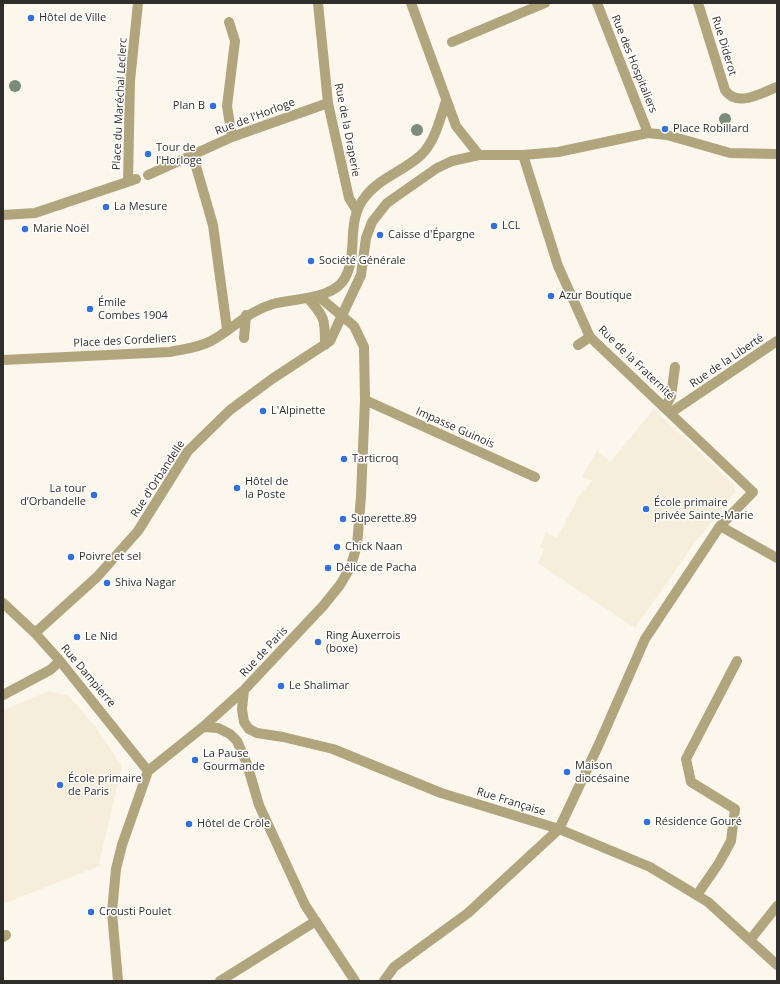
<!DOCTYPE html>
<html>
<head>
<meta charset="utf-8">
<style>
	body { margin:0 }
	#map { position:relative; width:780px; height:984px; overflow:hidden; background:#fcf7ec; font-family:"Open Sans",sans-serif }
	canvas { display:block }
	.frame { position:absolute; inset:0; border:4px solid #302e2a; pointer-events:none }
</style>
</head>
<body>
<div id="map">
<canvas width="780" height="984"></canvas>
<div class="frame"></div>
</div>
<script>
const context = document.querySelector('canvas').getContext('2d');
context.lineJoin = 'round';
function fillPath(path, color) {
  context.fillStyle = color;
  context.fill(path, 'evenodd');
}
function stroke(path, color, width, dash) {
  context.strokeStyle = color;
  context.lineWidth = width;
  context.lineCap = dash ? 'butt' : 'round';
  context.setLineDash(dash || []);
  context.stroke(path);
}
function drawText(font, color, halo, rows, align = 'center') {
  context.font = font + ' "Open Sans",sans-serif';
  context.lineWidth = 3;
  context.setLineDash([]);
  context.textBaseline = 'middle';
  context.strokeStyle = halo;
  context.fillStyle = color;
  for (const [text, x, y, turn = 0] of rows) {
    context.save();
    context.translate(x, y);
    context.rotate((+turn || 0) * Math.PI / 180);
    context.textAlign = isNaN(turn) ? turn : align;
    if (halo) context.strokeText(text, 0, 0);
    context.fillText(text, 0, 0);
    context.restore();
  }
}
const built = new Path2D(`
	M654 409 734 485 735 492 691 548 635 628 538 563 544 549 540 547 546 532 557 538 579 496 592 481 582 476 597 451 610 462Z
	M49 691 69 696 98 730 122 766 99 864 102 865 3 904V710Z`);
const service = new Path2D(`
	M244 338 246 315
	M578 345 590 337
	M665 408 671 396 675 367
	M697 895 719 863 731 841 735 809 691 782 686 759 737 661
	M3 937 6 935`);
const pedestrian = new Path2D(`
	M318 3 328 103 349 198 357 211
	M229 22 235 41 227 106 232 137
	M193 156 213 225 227 329
	M148 175 232 137 328 103
	M128 182 130 81 138 3
	M3 215 35 213 136 179`);
const minor = new Path2D(`
	M411 3 456 126 479 155
	M597 3 648 133
	M698 3 725 90C737 108 761 93 777 87
	M452 42 545 3
	M308 298C325 318 325 318 325 345
	M3 360 170 352C184 349 198 348 211 341 233 329 248 311 273 304 294 298 333 300 345 278 359 253 345 222 365 197 379 178 404 171 421 155 435 142 440 119 446 101
	M365 400 535 477
	M670 413 777 341
	M720 526 777 558
	M3 603 35 633 60 661 148 771
	M35 633 97 577 138 531 188 451 230 410 272 379 330 341 361 275 366 238 372 222 387 203 437 168 452 161 479 155H523L558 152 648 133 667 135 730 153 777 154
	M244 690 242 709 244 722 249 729 257 733 283 737 333 749 441 793 559 829 650 867 708 902 777 965
	M3 695 50 670 60 661
	M203 727 218 728 230 734 237 741 247 764 259 805 305 905 355 981
	M750 940 777 906
	M118 981 112 912 116 869 122 845 148 771 203 727 244 690 323 606 340 585 350 568 357 546 361 496 365 400 364 347 354 326 318 296
	M220 981 316 921
	M384 981 394 967 468 913 559 829 599 744 645 639 720 526 753 492 590 337 558 266 523 155`);
const trees = [
	[15,86],
	[725,119],
	[417,130]
];
const markers = [
	[31,18,4,"#3370de"],
	[213,106,4,"#3370de"],
	[665,129,4,"#3370de"],
	[148,154,4,"#3370de"],
	[106,207,4,"#3370de"],
	[494,226,4,"#3370de"],
	[25,229,4,"#3370de"],
	[380,235,4,"#3370de"],
	[311,261,4,"#3370de"],
	[551,296,4,"#3370de"],
	[90,309,4,"#3370de"],
	[263,411,4,"#3370de"],
	[344,459,4,"#3370de"],
	[237,488,4,"#3370de"],
	[94,495,4,"#3370de"],
	[646,509,4,"#3370de"],
	[343,519,4,"#3370de"],
	[337,547,4,"#3370de"],
	[71,557,4,"#3370de"],
	[328,568,4,"#3370de"],
	[107,583,4,"#3370de"],
	[77,637,4,"#3370de"],
	[318,642,4,"#3370de"],
	[281,686,4,"#3370de"],
	[195,760,4,"#3370de"],
	[567,772,4,"#3370de"],
	[60,785,4,"#3370de"],
	[647,822,4,"#3370de"],
	[189,824,4,"#3370de"],
	[91,912,4,"#3370de"]
];
const poiNames = [
	["Hôtel de Ville",39,18],
	["Plan B",205,106,"right"],
	["Place Robillard",673,129],
	["Tour de",156,148],
	["l'Horloge",156,161],
	["La Mesure",114,207],
	["LCL",502,226],
	["Marie Noël",33,229],
	["Caisse d'Épargne",388,235],
	["Société Générale",319,261],
	["Azur Boutique",559,296],
	["Émile",98,303],
	["Combes 1904",98,316],
	["L'Alpinette",271,411],
	["Tarticroq",352,459],
	["Hôtel de",245,482],
	["la Poste",245,495],
	["La tour",86,489,"right"],
	["d’Orbandelle",86,502,"right"],
	["École primaire",654,503],
	["privée Sainte-Marie",654,516],
	["Superette.89",351,519],
	["Chick Naan",345,547],
	["Poivre et sel",79,557],
	["Délice de Pacha",336,568],
	["Shiva Nagar",115,583],
	["Ring Auxerrois",326,636],
	["(boxe)",326,649],
	["Le Nid",85,637],
	["Le Shalimar",289,686],
	["La Pause",203,754],
	["Gourmande",203,767],
	["Maison",575,766],
	["diocésaine",575,779],
	["École primaire",68,779],
	["de Paris",68,792],
	["Résidence Gouré",655,822],
	["Hôtel de Crôle",197,824],
	["Crousti Poulet",99,912]
];
const streetNames = [
	["Rue Diderot",724,46,73],
	["Rue des Hospitaliers",634,64,68],
	["Place du Maréchal Leclerc",120,104,-87],
	["Rue de l'Horloge",255,117,-21],
	["Rue de la Draperie",347,130,79],
	["Place des Cordeliers",125,341,-3],
	["Rue de la Liberté",727,361,-34],
	["Rue de la Fraternité",636,363,44],
	["Impasse Guinois",455,428,24],
	["Rue d'Orbandelle",158,479,-57],
	["Rue de Paris",264,652,-47],
	["Rue Dampierre",88,676,50],
	["Rue Française",511,802,17]
];
fillPath(built, '#f6eedb');
stroke(service, '#b1a57d', 10);
stroke(pedestrian, '#b1a57d', 10);
stroke(minor, '#b1a57d', 10);
context.fillStyle = '#7b8c7a';
for (const [x, y] of trees) {
  context.beginPath();
  context.arc(x, y, 6, 0, 2 * Math.PI);
  context.fill();
}
for (const [x, y, r, color] of markers) {
  const dot = new Path2D();
  dot.arc(x, y, r, 0, 2 * Math.PI);
  context.fillStyle = color;
  context.fill(dot);
  stroke(dot, '#fff', 1.5);
}
drawText('11px', '#302e2a', '#fff', poiNames, 'left');
drawText('11px', '#302e2a', '#fff', streetNames);
</script>
</body>
</html>
